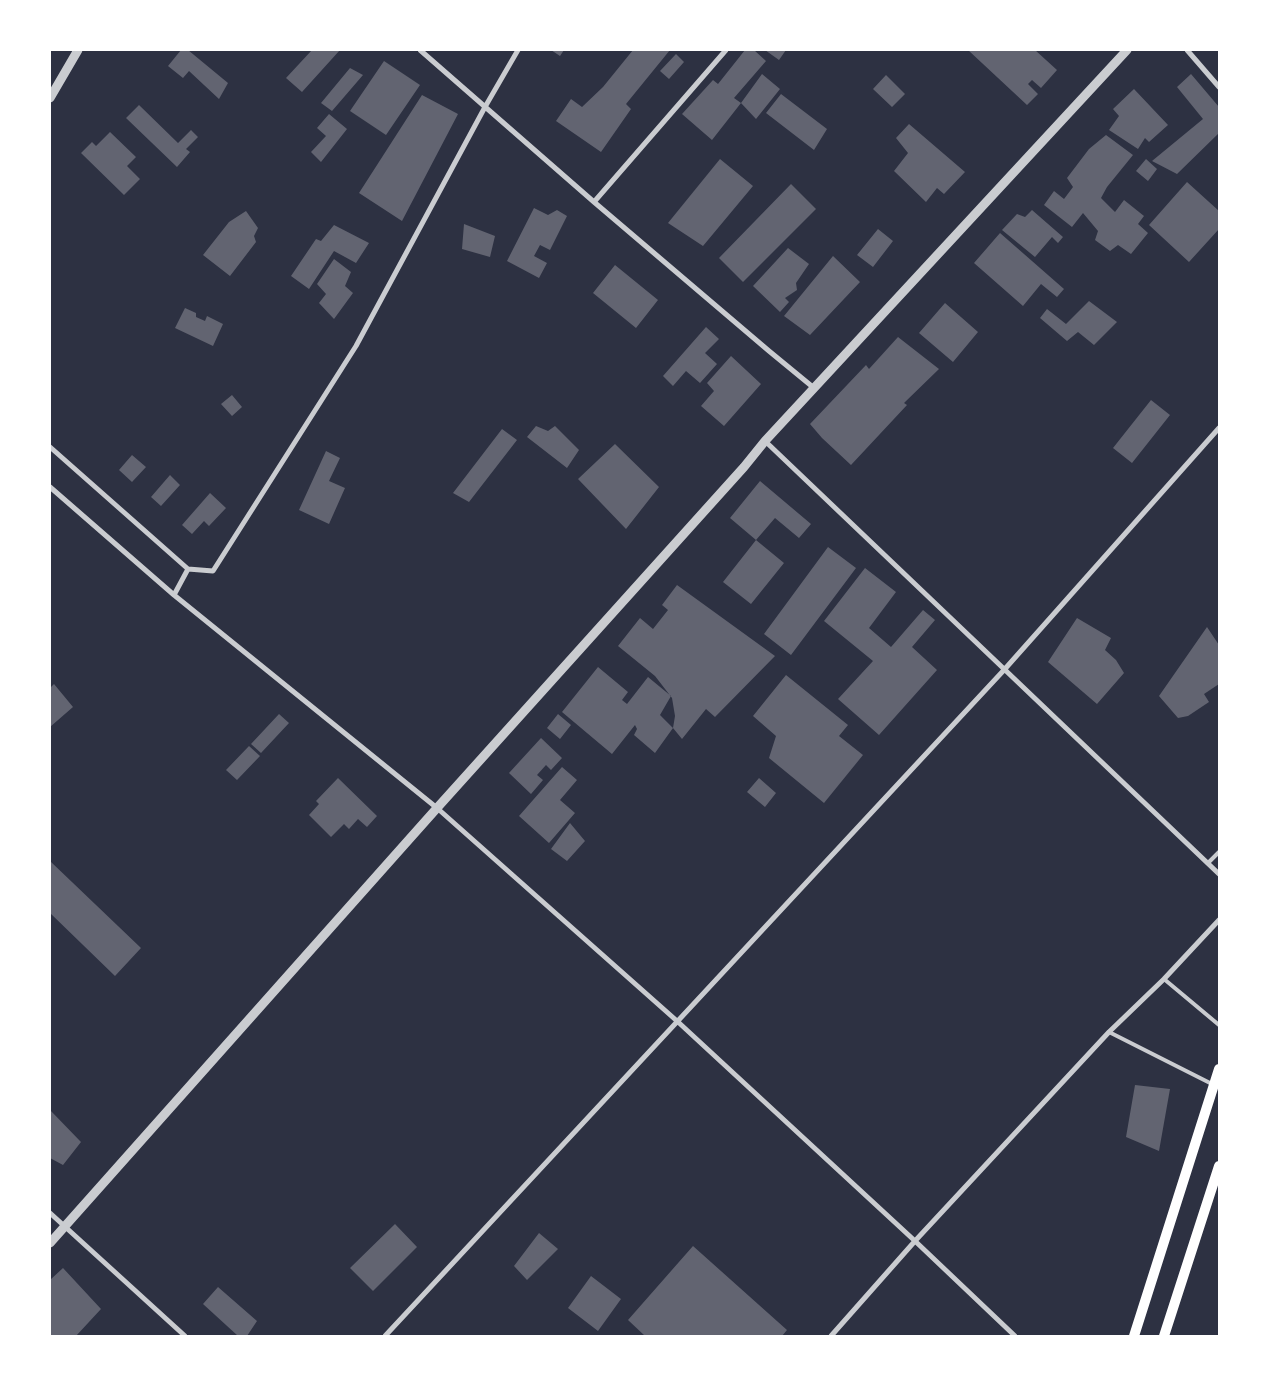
<!DOCTYPE html>
<html>
<head>
<meta charset="utf-8">
<style>
	body { margin:0 }
	#map { position:relative; width:1269px; height:1386px; overflow:hidden; background:#2d3142; font-family:Karla,sans-serif }
	canvas { display:block }
	.frame { position:absolute; inset:0; border:51px solid #fff; pointer-events:none }
</style>
</head>
<body>
<div id="map">
<canvas width="1269" height="1386"></canvas>
<div class="frame"></div>
</div>
<script>
const context = document.querySelector('canvas').getContext('2d');
context.lineJoin = 'round';
function fillPath(path, color) {
  context.fillStyle = color;
  context.fill(path, 'evenodd');
}
function stroke(path, color, width, dash) {
  context.strokeStyle = color;
  context.lineWidth = width;
  context.lineCap = dash ? 'butt' : 'round';
  context.setLineDash(dash || []);
  context.stroke(path);
}
const building = new Path2D(`
	M181 50H188L228 83 219 99 189 71 183 78 168 66Z
	M312 50H340L302 92 286 78Z
	M551 50H564L560 56Z
	M633 50H670L626 104 631 109 601 152 556 121 571 99 582 107 603 87Z
	M745 50H754L766 61 734 98 741 103 712 140 682 114 713 80 718 84Z
	M765 50H786L779 60Z
	M968 50H1035L1057 70 1041 88 1032 80 1028 84 1038 94 1027 105Z
	M676 54 684 62 669 79 660 71Z
	M384 61 420 85 386 135 350 111Z
	M350 68 363 75 332 111 321 103Z
	M762 74 780 89 756 119 741 103Z
	M1191 74 1219 107V133L1177 174 1152 161 1203 119 1177 87Z
	M886 75 905 94 892 107 873 89Z
	M1134 89 1168 125 1149 142 1145 138 1138 149 1109 130 1119 116 1113 109Z
	M781 94 827 129 814 150 766 113Z
	M422 95 458 114 402 221 359 193Z
	M139 105 178 143 191 130 198 137 186 149 190 152 177 167 126 118Z
	M329 114 347 129 321 162 311 152 326 136 317 128Z
	M909 124 965 172 944 194 937 188 926 202 894 171 908 153 896 138Z
	M110 132 136 157 127 166 140 179 124 195 81 153 92 142 96 146Z
	M1106 135 1133 155 1107 187 1101 198 1115 212 1124 200 1144 216 1138 224 1148 233 1131 254 1118 245 1110 251 1095 240 1098 231 1083 213 1072 227 1044 205 1054 191 1064 199 1073 187 1067 178 1089 149Z
	M720 159 753 186 703 246 668 223Z
	M1146 159 1157 169 1148 181 1136 171Z
	M1187 182 1219 211V229L1189 262 1149 225Z
	M791 184 816 209 743 282 719 258Z
	M534 208 548 215 557 210 567 216 550 250 540 245 534 256 547 263 539 278 507 261Z
	M1032 210 1063 237 1058 243 1052 237 1035 257 1002 230 1017 214 1025 217Z
	M246 211 258 228 254 236 256 242 230 276 203 255 229 222Z
	M464 224 495 236 490 257 462 249Z
	M334 225 369 243 356 263 334 251 309 289 291 276 316 239 321 241Z
	M878 229 893 241 873 267 857 255Z
	M1000 233 1064 289 1057 297 1041 284 1023 306 974 263Z
	M788 248 809 264 796 283 797 290 785 298 789 302 780 312 753 286Z
	M833 256 860 282 810 335 784 316Z
	M334 259 351 272 345 286 353 293 334 319 319 303 326 294 317 284Z
	M615 265 658 300 636 328 593 293Z
	M1089 301 1117 322 1094 345 1078 332 1067 341 1040 318 1047 309 1066 324Z
	M945 303 978 332 953 362 919 333Z
	M185 308 196 313V317L205 321 207 316 223 324 213 346 175 328Z
	M706 327 719 339 705 353 717 364 700 383 686 371 673 386 663 376Z
	M898 337 939 369 904 403 907 405 851 465 822 438 810 424 866 365 869 369Z
	M731 356 761 384 724 426 701 406 714 391 707 383Z
	M232 395 242 407 232 416 221 404Z
	M1151 400 1170 415 1132 463 1113 448Z
	M536 426 548 431 555 426 579 450 567 468 527 437Z
	M502 429 517 440 469 502 453 493Z
	M615 444 659 487 626 529 578 479Z
	M326 451 340 458 329 481 345 488 329 524 299 510Z
	M132 455 146 467 132 482 119 470Z
	M170 475 180 485 161 506 151 497Z
	M760 481 811 524 799 538 775 518 756 540 730 518Z
	M210 493 226 508 209 526 204 521 192 534 182 525Z
	M756 540 784 563 751 604 723 582Z
	M828 547 856 568 791 655 764 634Z
	M865 568 896 592 869 628 891 647 923 610 935 620 912 647 937 670 879 735 838 699 873 661 824 621Z
	M677 585 775 656 715 717 706 709 682 739 673 728 675 716 672 698 655 676 618 646 640 618 653 629 668 610 662 605Z
	M1077 618 1111 638 1105 650 1116 660 1124 673 1097 704 1048 662Z
	M1207 627 1219 645V684L1204 694 1209 702 1188 716 1178 718 1159 696Z
	M598 667 628 692 622 700 627 704 648 677 671 696 660 715 673 728 655 753 634 735 637 729 635 725 612 754 562 712Z
	M786 675 848 725 839 736 863 755 824 803 769 758 776 736 753 716Z
	M54 684 73 707 50 727V688Z
	M279 714 289 723 261 753 251 744Z
	M558 714 571 725 560 739 547 728Z
	M541 738 562 758 551 770 546 765 537 775 543 780 531 794 509 773Z
	M249 746 260 756 237 780 226 770Z
	M562 767 577 780 560 800 575 813 549 843 519 816Z
	M338 778 377 816 367 827 358 819 349 829 344 824 331 837 309 815 319 804 316 801Z
	M759 778 776 793 765 807 747 792Z
	M570 823 585 841 567 861 551 849Z
	M50 861 141 948 115 976 50 913Z
	M1135 1085 1170 1089 1159 1151 1126 1137Z
	M50 1110 81 1142 63 1165 50 1158Z
	M395 1224 417 1247 373 1291 350 1268Z
	M539 1233 558 1249 527 1280 514 1266Z
	M693 1246 787 1330 782 1336H645L628 1320Z
	M63 1268 101 1309 76 1336H50V1280Z
	M591 1276 621 1299 598 1331 568 1308Z
	M218 1287 257 1321 247 1336H238L203 1304Z`);
const service = new Path2D(`
	M1208 863 1219 852
	M1164 979 1219 1025
	M1109 1032 1212 1084`);
const minor = new Path2D(`
	M420 50 594 202 769 351 814 388
	M1187 50 1219 87
	M594 202 726 50
	M765 441 1219 874
	M50 447 188 569
	M50 487 174 595 437 808 677 1021 915 1241 1015 1336
	M174 595 188 569 213 571 356 346 485 107 518 50
	M50 1213 185 1336
	M385 1336 1004 670 1219 428
	M831 1336 915 1241 1109 1032 1164 979 1219 920`);
const tertiary = new Path2D(`
	M50 98 78 50
	M50 1243 437 808 744 467 765 441 1127 50`);
const secondary = new Path2D(`
	M1134 1336 1219 1069
	M1164 1336 1219 1166`);
fillPath(building, '#626471');
stroke(service, '#caccd0', 4);
stroke(minor, '#caccd0', 5);
stroke(tertiary, '#caccd0', 9);
stroke(secondary, '#fff', 10);
</script>
</body>
</html>
